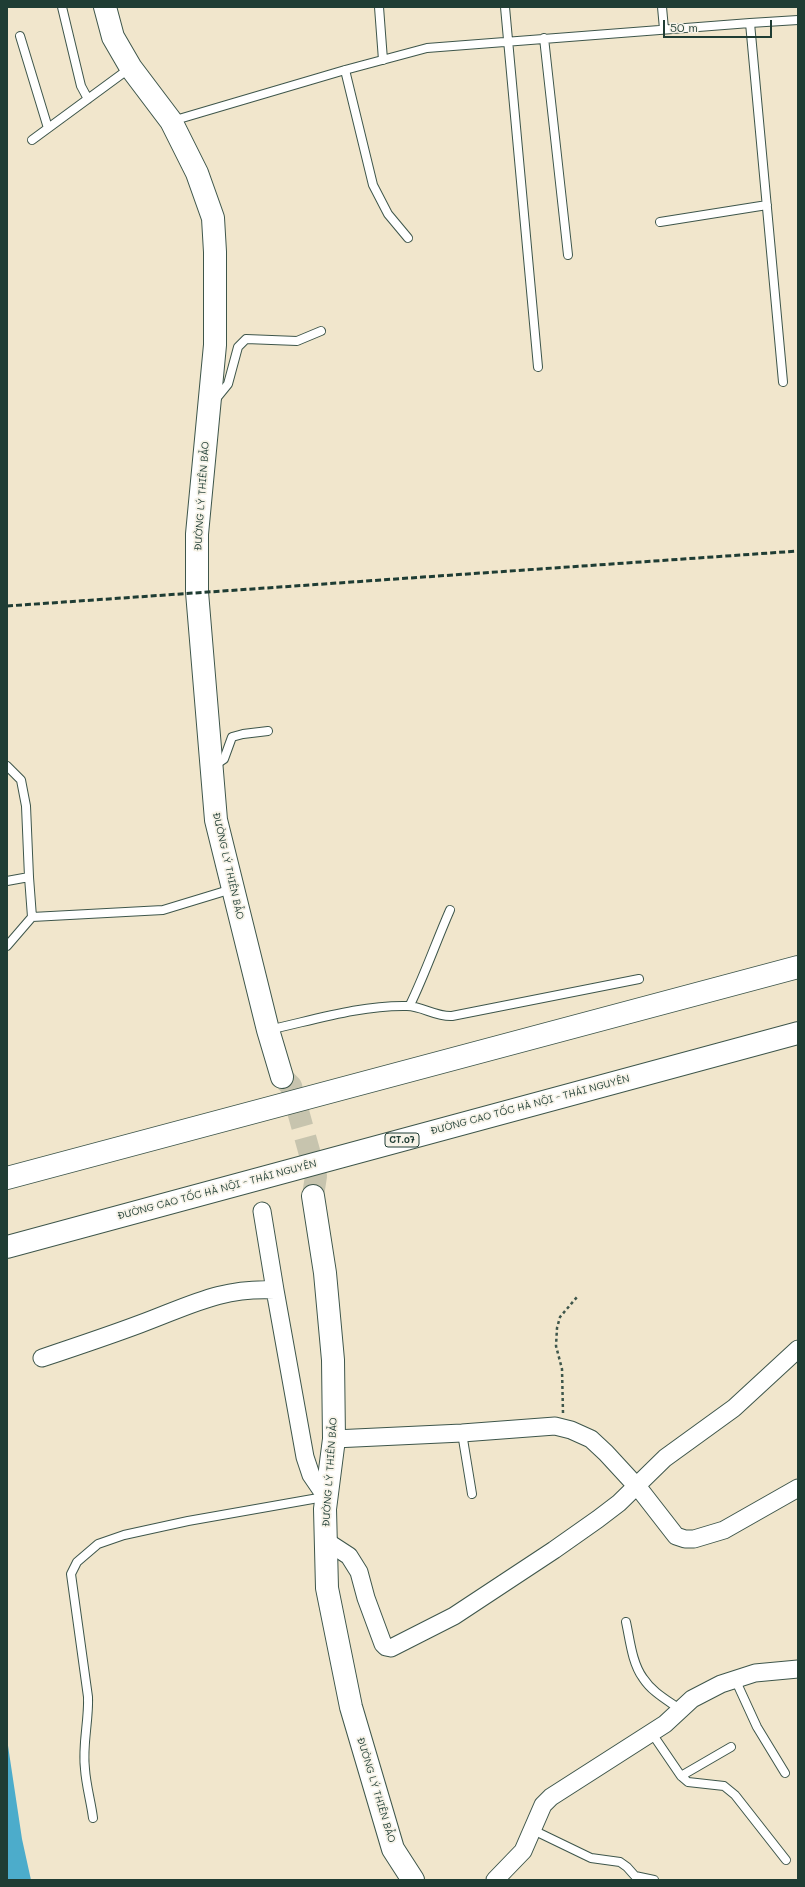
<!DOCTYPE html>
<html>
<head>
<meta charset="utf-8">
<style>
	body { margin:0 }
	#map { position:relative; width:805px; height:1887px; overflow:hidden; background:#f1e6cc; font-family:Mali,sans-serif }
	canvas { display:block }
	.frame { position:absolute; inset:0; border:8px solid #1f3d34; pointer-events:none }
	.scale { position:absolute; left:663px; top:20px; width:109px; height:18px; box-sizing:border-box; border:2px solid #1f3d34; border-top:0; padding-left:5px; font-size:12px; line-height:14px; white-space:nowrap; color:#1f3d34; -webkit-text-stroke:3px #f7f3e8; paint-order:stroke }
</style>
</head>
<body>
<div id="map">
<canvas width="805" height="1887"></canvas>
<div class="frame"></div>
<div class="scale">50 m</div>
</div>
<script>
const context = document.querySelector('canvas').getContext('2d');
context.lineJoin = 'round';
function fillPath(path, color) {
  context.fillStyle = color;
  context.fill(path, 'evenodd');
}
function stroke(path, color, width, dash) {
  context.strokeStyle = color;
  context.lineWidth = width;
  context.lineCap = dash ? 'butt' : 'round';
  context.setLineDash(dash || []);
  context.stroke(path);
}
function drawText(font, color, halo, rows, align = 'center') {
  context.font = font + ' Mali,sans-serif';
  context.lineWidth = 3.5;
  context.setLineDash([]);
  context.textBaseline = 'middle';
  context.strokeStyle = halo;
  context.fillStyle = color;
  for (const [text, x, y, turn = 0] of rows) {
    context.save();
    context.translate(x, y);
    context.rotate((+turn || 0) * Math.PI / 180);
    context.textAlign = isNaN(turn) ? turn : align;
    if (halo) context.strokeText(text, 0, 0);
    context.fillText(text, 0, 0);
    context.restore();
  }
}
const water = new Path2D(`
	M7 1739 22 1839 31 1880H7Z`);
const secondaryTunnel = new Path2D(`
	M282 1077 291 1086 316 1176 313 1196`);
const path = new Path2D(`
	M563 1413 562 1369 556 1346 557 1328 560 1317 577 1297`);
const service = new Path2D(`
	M62 7 81 86 88 99
	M379 7 383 60
	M505 7 538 367
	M662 7 664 29
	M750 23 798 20
	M20 36 48 128
	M544 38 568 255
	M345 70 373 185 388 214 408 238
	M172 121 345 70 427 48 750 23 783 382
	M32 140 130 68
	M660 222 767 205
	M215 400 228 384 238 347 246 339 297 341 321 331
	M215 765 224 759 232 737 243 734 268 731
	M7 766 21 780 26 806 29 877
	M7 881 29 877 32 917
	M7 946 32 917 163 910 232 889
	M410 1005C425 974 436 942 450 910
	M268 1030C314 1020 361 1005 407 1006 422 1006 436 1017 452 1016L639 979
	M462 1433 472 1494
	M626 1622C630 1640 632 1663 643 1678 652 1692 667 1700 681 1710
	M735 1679 757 1727 785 1773
	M651 1732 681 1776 688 1782 724 1786 735 1795 786 1860
	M681 1776 731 1747
	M93 1818C91 1802 86 1785 85 1769 82 1745 89 1721 88 1697L71 1574 77 1562 98 1544 124 1535 188 1521 324 1497
	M533 1830 591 1858 620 1862 627 1867 635 1876 654 1880`);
const minor = new Path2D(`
	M275 1290 305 1457 311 1475 326 1497
	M42 1358C75 1347 108 1336 140 1324 189 1306 221 1287 275 1290L262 1211
	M334 1439 462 1433 555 1426 571 1430 591 1439 606 1453 641 1491 676 1536 685 1539H694L724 1530 798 1488
	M326 1541 349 1556 359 1572 366 1598 383 1644 386 1647 391 1648 454 1616 554 1550 598 1519 619 1503 665 1458 734 1408 798 1349
	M495 1880 523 1851 543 1805 551 1797 665 1724 692 1699 721 1684 755 1673 798 1669`);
const secondary = new Path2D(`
	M105 7 113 37 131 68 171 121 197 173 213 218 215 252V345L197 534V592L216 820 268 1030 282 1077
	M313 1196 325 1273 333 1360 334 1439 325 1509 327 1588 351 1707 393 1849 413 1880`);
const motorway = new Path2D(`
	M7 1178 798 967
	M7 1247 798 1033`);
const rail = new Path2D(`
	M7 606 798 551`);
const shields = [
	[402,1140,34]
];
const shieldNames = [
	["CT.07",402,1140]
];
const streetNames = [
	["ĐƯỜNG LÝ THIÊN BẢO",202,496,-86],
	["ĐƯỜNG LÝ THIÊN BẢO",228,866,77],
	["ĐƯỜNG CAO TỐC HÀ NỘI - THÁI NGUYÊN",530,1105,-15],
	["ĐƯỜNG CAO TỐC HÀ NỘI - THÁI NGUYÊN",217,1190,-15],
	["ĐƯỜNG LÝ THIÊN BẢO",330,1472,-86],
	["ĐƯỜNG LÝ THIÊN BẢO",376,1790,73]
];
fillPath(water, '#4caccb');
stroke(secondaryTunnel, '#c7c4ae', 22, [22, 11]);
stroke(service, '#3e564b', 10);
stroke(minor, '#3e564b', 19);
stroke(secondary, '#3e564b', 24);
stroke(motorway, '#3e564b', 24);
stroke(path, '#3e564b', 2.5, [3, 3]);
stroke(service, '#fff', 8);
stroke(minor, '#fff', 17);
stroke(secondary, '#fff', 22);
stroke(motorway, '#fff', 22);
stroke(rail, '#1f3d34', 3, [6, 3]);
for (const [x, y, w] of shields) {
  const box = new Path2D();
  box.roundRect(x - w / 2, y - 7, w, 14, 3);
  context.fillStyle = '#f7f3e8';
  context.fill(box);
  stroke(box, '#1f3d34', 1);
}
drawText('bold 9px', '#1f3d34', null, shieldNames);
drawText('10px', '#1f3d34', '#f7f3e8', streetNames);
</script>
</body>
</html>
